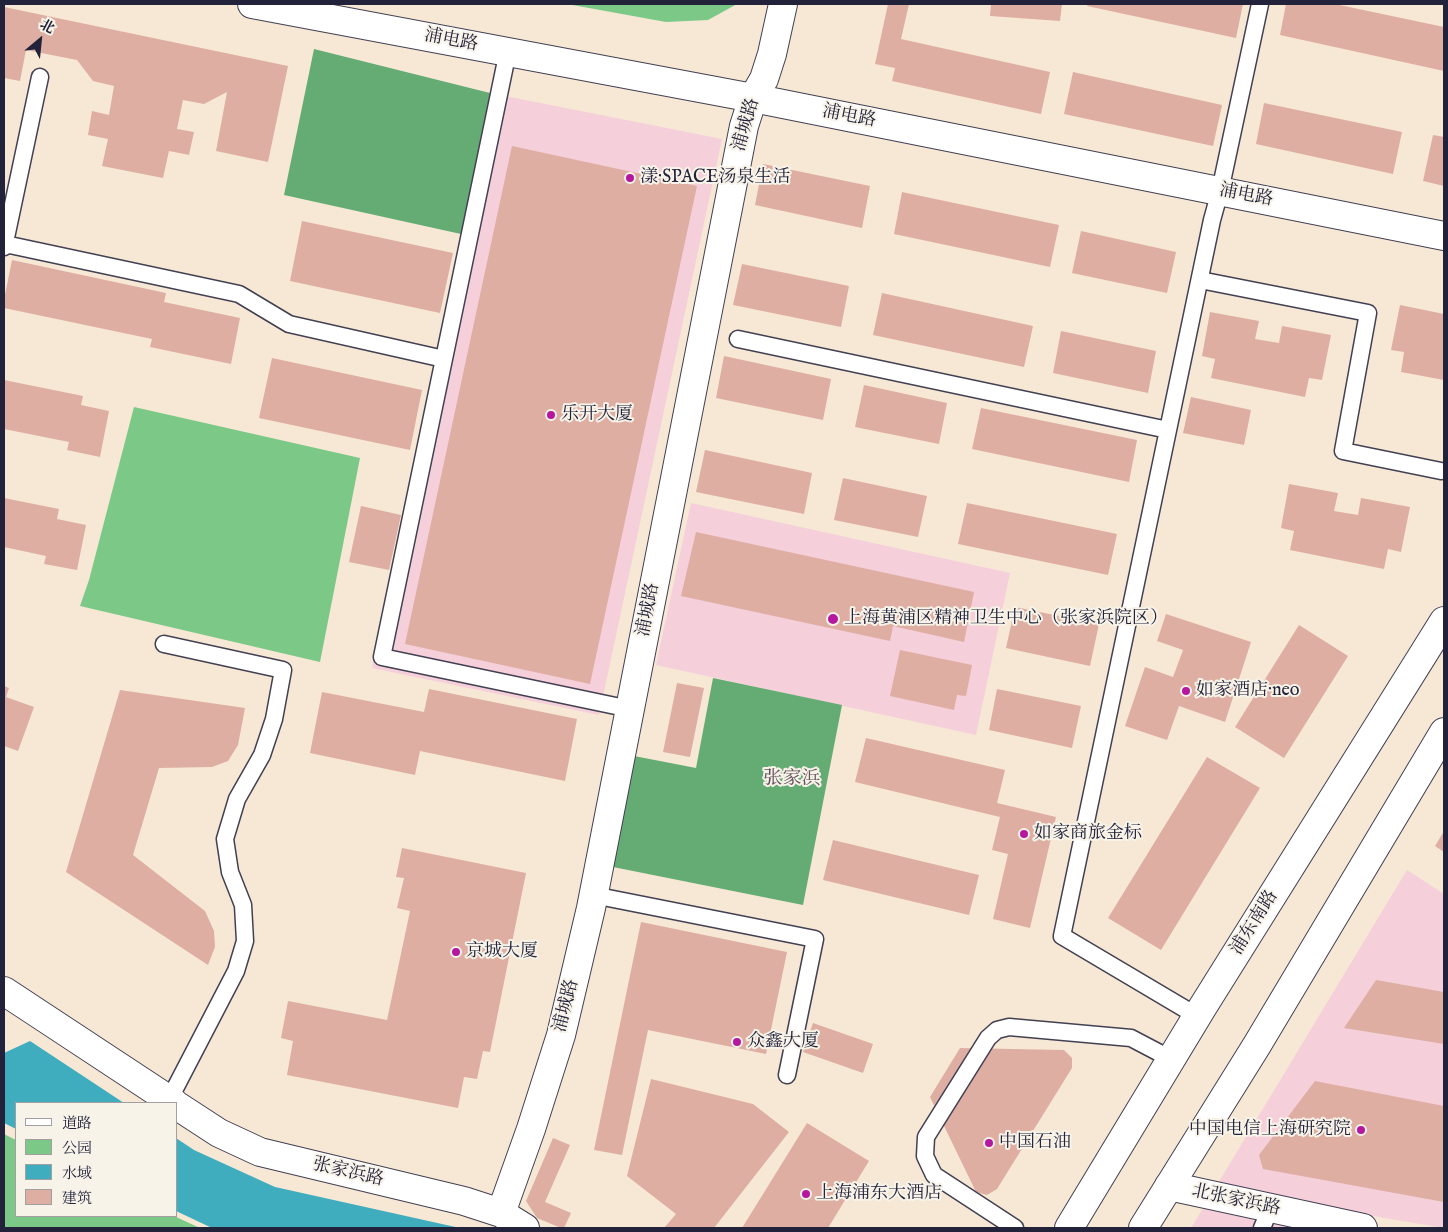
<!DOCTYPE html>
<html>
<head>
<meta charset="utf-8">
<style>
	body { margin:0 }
	#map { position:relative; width:1448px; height:1232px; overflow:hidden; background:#f6e8d5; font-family:"IM FELL English","Noto Serif SC",serif }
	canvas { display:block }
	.frame { position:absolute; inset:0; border:5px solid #22223b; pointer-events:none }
	.legend { position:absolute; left:15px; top:1102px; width:162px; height:115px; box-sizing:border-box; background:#f7f3e8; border:1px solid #a29fa3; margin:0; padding:6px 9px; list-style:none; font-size:15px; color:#22223b }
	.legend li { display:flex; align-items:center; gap:10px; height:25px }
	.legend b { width:25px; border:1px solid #a29fa3 }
	.north { position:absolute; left:15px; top:15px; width:50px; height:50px; -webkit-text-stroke:4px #f7f3e8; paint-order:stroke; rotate:28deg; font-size:14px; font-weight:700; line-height:20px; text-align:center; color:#22223b }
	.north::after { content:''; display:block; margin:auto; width:18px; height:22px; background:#22223b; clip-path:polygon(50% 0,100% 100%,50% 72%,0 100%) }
</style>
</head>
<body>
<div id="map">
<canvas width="1448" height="1232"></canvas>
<div class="frame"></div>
<ul class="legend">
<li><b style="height:6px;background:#fff"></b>道路</li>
<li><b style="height:14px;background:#7bc887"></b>公园</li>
<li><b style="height:14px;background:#40adbe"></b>水域</li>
<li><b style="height:14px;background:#dfaea3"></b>建筑</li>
</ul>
<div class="north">北</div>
</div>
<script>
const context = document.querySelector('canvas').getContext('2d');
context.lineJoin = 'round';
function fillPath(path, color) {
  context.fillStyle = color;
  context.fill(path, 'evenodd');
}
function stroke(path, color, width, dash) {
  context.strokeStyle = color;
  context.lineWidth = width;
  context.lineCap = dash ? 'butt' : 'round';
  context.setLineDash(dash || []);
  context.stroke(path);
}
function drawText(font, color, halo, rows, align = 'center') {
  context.font = font + ' "IM FELL English","Noto Serif SC",serif';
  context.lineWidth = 4;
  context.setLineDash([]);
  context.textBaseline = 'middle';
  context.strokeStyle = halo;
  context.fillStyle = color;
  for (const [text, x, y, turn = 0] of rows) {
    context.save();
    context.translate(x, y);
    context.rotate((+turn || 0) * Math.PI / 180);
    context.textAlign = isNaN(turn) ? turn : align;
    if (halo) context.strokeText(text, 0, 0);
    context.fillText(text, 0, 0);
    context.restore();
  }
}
const built = new Path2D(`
	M490 93 722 139 599 715 372 668Z
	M691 503 1010 573 976 735 656 665Z
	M1407 870 1444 894V1228L1326 1208 1321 1228H1191Z`);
const green = new Path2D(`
	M567 4H737L708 20 666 22Z
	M134 407 360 458 320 662 80 606 89 580Z
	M4 1134 16 1140V1216H174L200 1228H4Z`);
const forest = new Path2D(`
	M314 49 490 93 461 234 284 195Z
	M713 678 842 705 803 905 613 867 634 756 696 768Z`);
const water = new Path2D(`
	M30 1041 124 1103H16V1129L4 1123V1053Z
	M176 1138 194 1150 275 1187 460 1228H212L176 1211Z`);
const building = new Path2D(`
	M888 4H909L901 39 1050 72 1041 114 892 81 895 68 875 64Z
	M991 4H1062L1060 21 990 16Z
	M1088 4H1243L1236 38 1087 6Z
	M1286 4H1335L1444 27V71L1280 35Z
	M4 7 288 66 268 162 216 151 227 92 204 104 183 100 177 129 194 132 189 155 169 151 163 178 102 166 108 139 88 135 92 111 109 115 114 86 93 81 77 60 26 50 20 81 4 78Z
	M1073 72 1222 105 1213 146 1064 114Z
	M1264 103 1402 132 1393 174 1256 144Z
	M1433 135 1444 137V186L1423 181Z
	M512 146 697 186 590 684 405 644Z
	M763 164 870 186 862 228 755 205Z
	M902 192 1059 225 1050 267 894 234Z
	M302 221 453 253 440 313 290 281Z
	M1081 231 1176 252 1167 293 1072 273Z
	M12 260 166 293 164 302 240 318 231 364 150 347 152 339 4 308V300Z
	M742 264 849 286 841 327 733 305Z
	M882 293 1033 326 1024 367 873 335Z
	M1400 305 1444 314V380L1401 372 1404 352 1391 350Z
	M1210 312 1259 321 1255 339 1279 343 1282 326 1331 335 1322 380 1309 378 1305 397 1211 378 1215 359 1202 356Z
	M1061 331 1156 351 1148 393 1053 373Z
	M724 356 831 379 823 420 716 398Z
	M272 358 422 390 410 450 259 418Z
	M4 380 83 396 81 405 109 411 100 457 67 450 69 442 4 429Z
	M864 385 947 403 939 444 855 427Z
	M1191 397 1251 410 1244 445 1183 433Z
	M981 408 1137 440 1129 482 972 449Z
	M705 450 812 473 804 514 696 492Z
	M843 478 927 496 918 537 834 520Z
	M1289 484 1338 493 1334 511 1358 515 1361 498 1410 507 1401 552 1388 549 1384 569 1290 550 1294 531 1281 528Z
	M4 498 59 509 57 519 86 525 77 570 44 564 46 556 4 547Z
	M967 503 1117 534 1108 575 958 544Z
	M361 506 401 515 389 570 349 562Z
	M696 532 974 592 964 642 893 626 890 641 681 596Z
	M1015 607 1099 624 1090 666 1006 648Z
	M1166 614 1251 642 1225 722 1179 706 1167 740 1125 726 1145 667 1173 677 1183 650 1157 641Z
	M1299 625 1348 656 1284 758 1235 727Z
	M900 650 972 665 966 696 957 695 954 710 890 696Z
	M677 683 704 688 690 757 663 752Z
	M4 686 9 688 6 697 34 707 18 751 4 746Z
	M429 689 577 719 565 781 420 751 415 775 310 753 322 692 424 712Z
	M997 689 1081 706 1072 748 989 730Z
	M120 690 245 708 238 745 228 761 212 767 159 768 133 855 205 911 214 931 215 947 208 965 66 872Z
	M866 738 1005 770 997 803 1056 817 1030 928 993 919 1008 854 992 850 1000 817 855 782Z
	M1207 757 1260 788 1161 950 1108 918Z
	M1444 831V852L1435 846Z
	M833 840 979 875 969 915 823 880Z
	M402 848 526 873 490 1052 483 1051 477 1079 464 1077 458 1108 287 1075 293 1041 281 1038 288 1001 387 1020 410 911 397 908 404 878 396 877Z
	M641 922 787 952 766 1054 648 1030 622 1155 594 1150Z
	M1376 980 1444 992V1044L1344 1028Z
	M813 1023 873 1044 863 1073 803 1052Z
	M960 1048 1064 1050 1072 1058V1068L997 1189 987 1195 976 1192 930 1097Z
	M651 1079 753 1104 789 1132 714 1228H664L676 1214 627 1176Z
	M1315 1081 1444 1106V1202L1263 1169 1259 1155Z
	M807 1123 869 1161 828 1228H742Z
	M553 1138 570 1145 545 1202 571 1213 564 1228H561L537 1218 526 1201Z`);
const lane = new Path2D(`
	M508 51 382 657 630 709
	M5 244 239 294 289 324 444 359
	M4 247 40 77
	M1200 280 1368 313 1343 451 1441 471
	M738 339 1168 430
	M164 644 283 670 274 719 262 755 237 799 225 839 230 872 243 905 245 941 236 971 169 1100
	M593 895 815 939 787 1075
	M1197 1016 1062 936 1212 220 1220 191 1260 4
	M1015 1228 934 1175 925 1156 926 1137 988 1038 997 1030 1009 1027 1131 1038 1171 1059
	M1262 1228 1270 1209`);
const street = new Path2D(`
	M4 991 174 1103
	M176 1105 219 1133 260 1152 464 1201 501 1213 525 1228
	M1169 1186 1363 1228
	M501 1213 531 1129 561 1035 591 908 744 126 753 98 764 79 772 54 783 4`);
const secondary = new Path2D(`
	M252 4 753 98 1444 236`);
const primary = new Path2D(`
	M1069 1228 1202 1008 1444 621
	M1143 1228 1257 1045 1444 732`);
const markers = [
	[630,178,5,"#b5179e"],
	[551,415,5,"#b5179e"],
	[833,619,6,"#b5179e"],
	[1186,691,5,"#b5179e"],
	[1024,834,5,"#b5179e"],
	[456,952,5,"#b5179e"],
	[737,1042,5,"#b5179e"],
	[1361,1130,5,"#b5179e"],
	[989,1143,5,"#b5179e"],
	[806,1194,5,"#b5179e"]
];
const streetNames = [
	["浦电路",451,41,11],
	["浦电路",849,117,11],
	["浦城路",747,125,-74],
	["浦电路",1246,196,11],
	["浦城路",649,610,-79],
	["浦东南路",1255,923,-58],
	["浦城路",567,1006,-76],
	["张家浜路",348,1173,13],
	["北张家浜路",1236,1201,12]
];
const poiNames = [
	["漾·SPACE汤泉生活",640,178],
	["乐开大厦",561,415],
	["上海黄浦区精神卫生中心（张家浜院区）",844,619],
	["如家酒店·neo",1196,691],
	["如家商旅金标",1034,834],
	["京城大厦",466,952],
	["众鑫大厦",747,1042],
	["中国电信上海研究院",1351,1130,"right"],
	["中国石油",999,1143],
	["上海浦东大酒店",816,1194]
];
const neighbourhoodNames = [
	["张家浜",792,780]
];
fillPath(built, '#f5cfda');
fillPath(green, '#7bc887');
fillPath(forest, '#64ac74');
fillPath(water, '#40adbe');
fillPath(building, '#dfaea3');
stroke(lane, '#424052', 19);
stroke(street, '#424052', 30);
stroke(secondary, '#424052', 30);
stroke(primary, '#424052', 30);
stroke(lane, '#fff', 16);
stroke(street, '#fff', 28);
stroke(secondary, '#fff', 28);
stroke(primary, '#fff', 28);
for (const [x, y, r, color] of markers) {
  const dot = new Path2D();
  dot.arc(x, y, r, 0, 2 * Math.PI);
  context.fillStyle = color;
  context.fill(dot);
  stroke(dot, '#f7f3e8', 2);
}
drawText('18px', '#22223b', '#f7f3e8', streetNames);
drawText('18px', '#22223b', '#f7f3e8', poiNames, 'left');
drawText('19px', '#64535f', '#f7f3e8', neighbourhoodNames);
</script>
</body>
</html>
